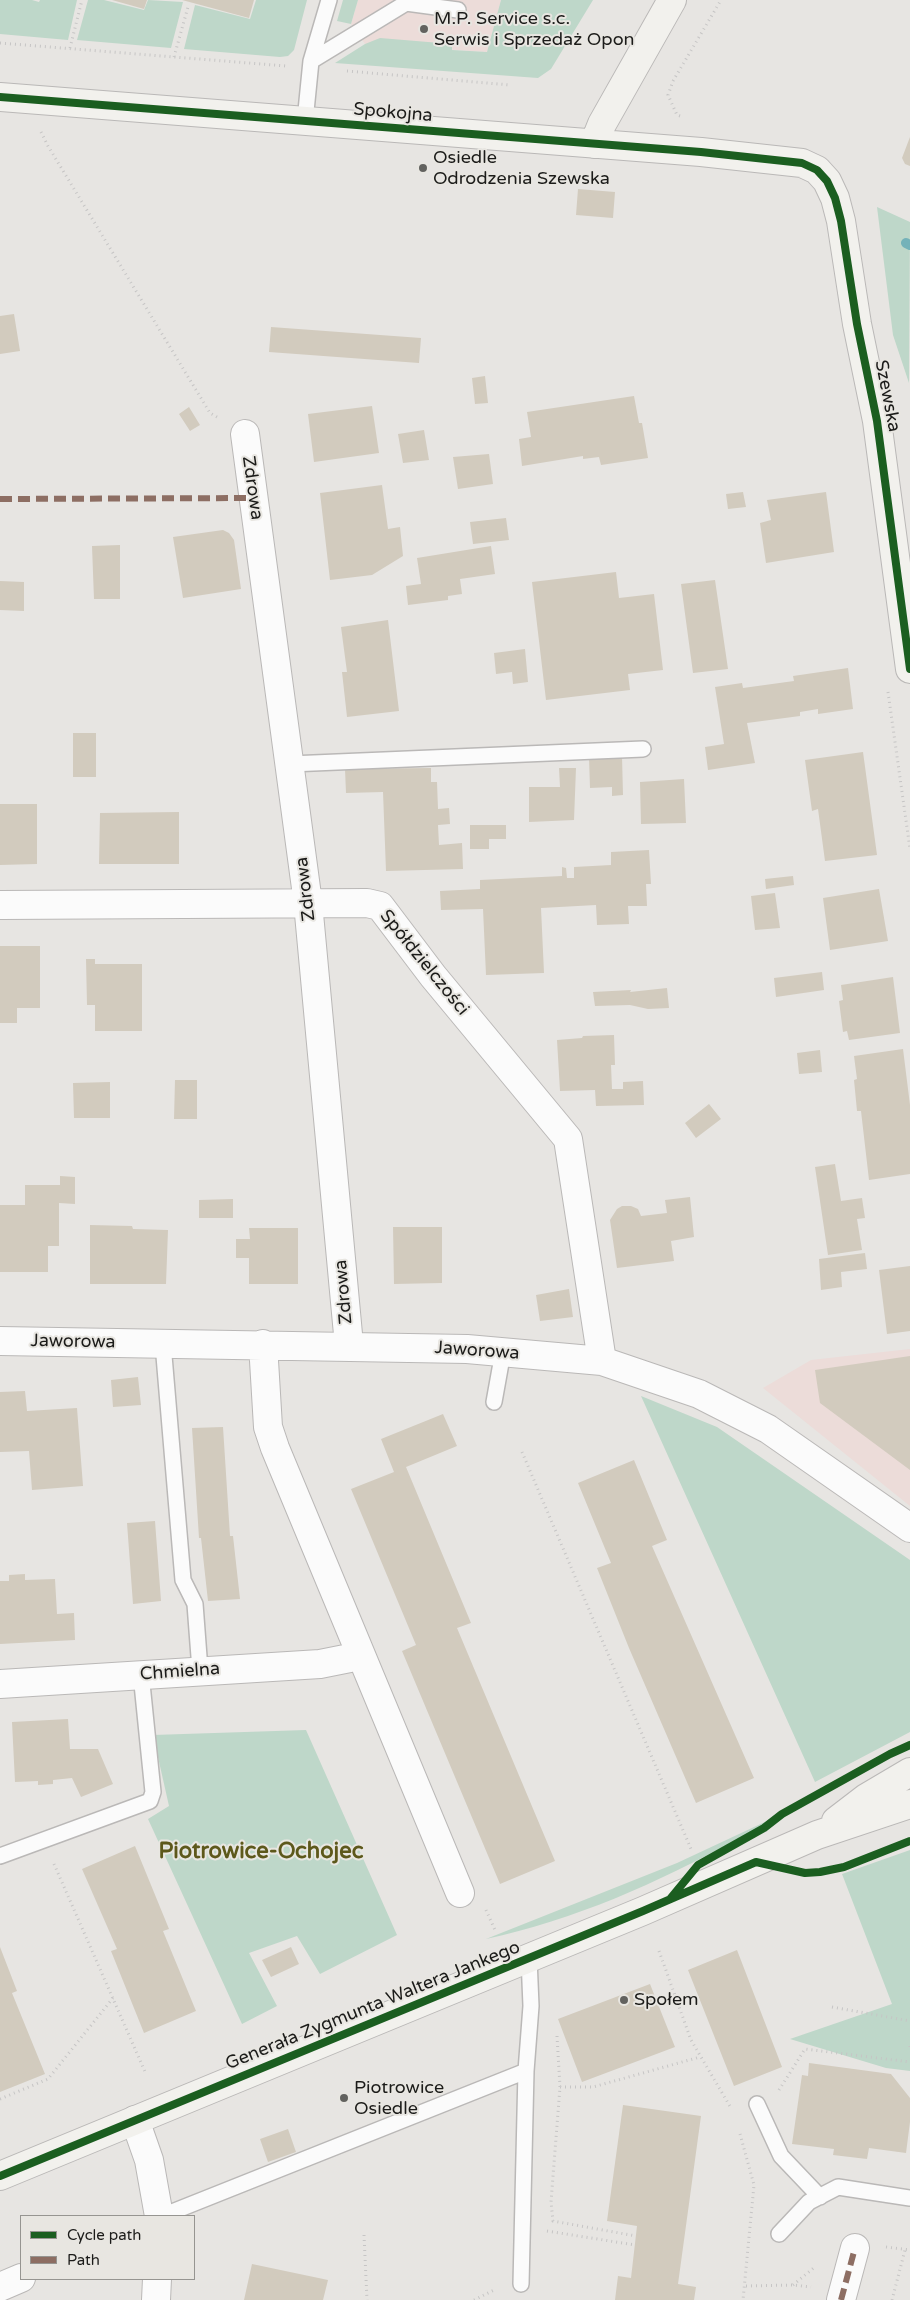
<!DOCTYPE html>
<html>
<head>
<meta charset="utf-8">
<style>
	body { margin:0 }
	#map { position:relative; width:910px; height:2300px; overflow:hidden; background:#e7e5e2; font-family:"Varela Round",sans-serif }
	canvas { display:block }
	.legend { position:absolute; left:20px; top:2215px; width:175px; height:65px; box-sizing:border-box; background:#e8e6e1; border:1px solid #969591; margin:0; padding:6px 9px; list-style:none; font-size:15px; color:#1b1b19 }
	.legend li { display:flex; align-items:center; gap:10px; height:25px }
	.legend b { width:25px; border:1px solid #969591 }
</style>
</head>
<body>
<div id="map">
<canvas width="910" height="2300"></canvas>
<ul class="legend">
<li><b style="height:6px;background:#1b5e20"></b>Cycle path</li>
<li><b style="height:6px;background:#8d6e63"></b>Path</li>
</ul>
</div>
<script>
const context = document.querySelector('canvas').getContext('2d');
context.lineJoin = 'round';
function fillPath(path, color) {
  context.fillStyle = color;
  context.fill(path, 'evenodd');
}
function stroke(path, color, width, dash) {
  context.strokeStyle = color;
  context.lineWidth = width;
  context.lineCap = dash ? 'butt' : 'round';
  context.setLineDash(dash || []);
  context.stroke(path);
}
function drawText(font, color, halo, rows, align = 'center') {
  context.font = font + ' "Varela Round",sans-serif';
  context.lineWidth = 4;
  context.setLineDash([]);
  context.textBaseline = 'middle';
  context.strokeStyle = halo;
  context.fillStyle = color;
  for (const [text, x, y, turn = 0] of rows) {
    context.save();
    context.translate(x, y);
    context.rotate((+turn || 0) * Math.PI / 180);
    context.textAlign = isNaN(turn) ? turn : align;
    if (halo) context.strokeText(text, 0, 0);
    context.fillText(text, 0, 0);
    context.restore();
  }
}
const commercial = new Path2D(`
	M358 0H501L487 52 365 44 351 24Z
	M910 1349V1506L763 1388 811 1360Z`);
const green = new Path2D(`
	M0 0H32L39 2 40 0H77L68 40 0 34Z
	M88 0H104L144 10 148 0 183 2 171 48 77 40Z
	M256 0H307L294 50 288 56 280 57 184 49 195 5 250 19Z
	M343 0H358L351 24 337 21Z
	M501 0H593L551 69 538 78 335 63 365 44 380 38 452 44V50L487 52Z
	M877 207 910 222 909 383 893 335Z
	M641 1396 717 1427 910 1560V1732L815 1782Z
	M306 1730 397 1935 320 1974 297 1936 249 1953 277 2006 242 2024 148 1819 169 1806 153 1735Z
	M769 1820C764 1827 746 1834 737 1839 658 1883 574 1920 486 1939L677 1863Z
	M910 1850V2071L886 2068 790 2039 892 2004 842 1874Z`);
const stream = new Path2D(`
	M906 243 910 245`);
const building = new Path2D(`
	M112 0H147L144 9Z
	M182 0H254L249 18Z
	M910 137V166L905 164 902 158Z
	M578 189 615 192 613 218 576 215Z
	M14 314 20 351 0 354V316Z
	M271 327 421 338 419 363 269 352Z
	M485 376 488 403 475 404 472 378Z
	M634 396 639 423H642L648 458 601 465 599 457 583 459V456L522 466 519 439 531 437 527 412Z
	M372 406 379 453 314 462 308 414Z
	M189 407 200 425 190 431 179 414Z
	M424 430 429 460 403 463 398 434Z
	M489 454 493 484 458 489 453 457Z
	M382 485 388 529 400 527 403 556 372 575 330 580 320 493Z
	M743 492 746 507 728 509 726 494Z
	M826 492 834 552 766 563 760 523 771 520 767 500Z
	M506 518 509 540 473 544 470 522Z
	M223 530 229 533 234 540 241 589 183 598 173 537Z
	M120 545V599H94L92 546Z
	M491 546 495 574 460 579 462 594 448 596V600L408 605 406 586 421 584 417 558Z
	M616 572 619 598 654 594 663 670 628 674 630 690 546 700 532 582Z
	M715 580 728 669 693 673 681 584Z
	M0 581 24 582V611L0 610Z
	M388 620 399 711 347 717 342 672H347L341 627Z
	M525 649 528 682 513 684 512 672 496 674 494 653Z
	M848 668 853 709 818 714V709L800 712V716L747 723 755 763 708 770 705 747 724 744 715 687 742 683 743 688 794 681 793 676Z
	M73 733H96V777H73Z
	M863 752 877 855 825 861 818 809 812 811 805 760Z
	M622 756 623 795 612 796V787L590 788 589 757Z
	M431 768V782H437L438 809 449 808 450 824 438 825 439 845 462 843 463 869 386 871 383 792 346 793 345 769Z
	M559 768H576L574 820 529 822V787H560Z
	M684 779 686 823 641 824 640 782Z
	M0 804H37V864L0 865Z
	M179 812V864H99L100 813Z
	M470 825H506V839H489V849H470Z
	M649 850 651 884H646L647 906H628L629 924 597 925 596 905 541 908 544 973 486 975 483 909 441 910 440 891 480 889V880L562 876V867L566 868 567 878H574V867L611 865V852Z
	M793 876 794 885 766 889 765 879Z
	M879 889 888 941 830 950 823 898Z
	M775 893 780 928 755 930 751 896Z
	M0 946H40V1008H17V1023H0Z
	M86 959H95V964H142V1031H95V1005H87Z
	M822 972 824 990 776 997 774 978Z
	M893 977 900 1033 849 1040 847 1031 843 1032 839 1001 843 1000 841 985Z
	M667 988 669 1008 648 1009 630 1005 595 1006 593 992 631 990 630 992Z
	M614 1035 615 1065H611L612 1089H623V1082L643 1081 644 1105 596 1106 595 1090 560 1091 557 1040 582 1038 583 1036Z
	M903 1049 910 1105V1174L869 1180 861 1111H857L854 1080 857 1079 854 1056Z
	M820 1050 822 1072 799 1074 797 1053Z
	M175 1080H197V1119H174Z
	M110 1082V1118H74L73 1083Z
	M709 1104 721 1119 696 1138 685 1123Z
	M835 1164 841 1201 862 1198 865 1218 857 1219 862 1250 828 1255 815 1167Z
	M60 1176 75 1177V1204L59 1203V1246H48V1272H0V1205H25V1185H60Z
	M690 1197 694 1237 671 1241 674 1261 617 1268 610 1220 617 1209 622 1206H631L638 1209 641 1216 667 1213 665 1200Z
	M233 1199V1218H199V1200Z
	M90 1225 132 1226 133 1229 168 1230 166 1284H90Z
	M393 1227H442V1283L394 1284Z
	M249 1228H298V1284H249V1258H236V1239H250Z
	M865 1253 867 1269 841 1272 842 1287 821 1290 819 1259Z
	M910 1266V1331L887 1334 879 1270Z
	M569 1289 573 1317 540 1321 536 1295Z
	M910 1356V1470L820 1403 815 1370Z
	M138 1377 141 1405 113 1407 111 1380Z
	M25 1391 27 1411 77 1408 83 1486 32 1490 29 1451 0 1452V1392Z
	M443 1414 457 1446 406 1467 471 1623 457 1628 555 1861 500 1884 402 1651 416 1645 351 1489 394 1472 381 1439Z
	M223 1427 230 1536H233L240 1599 208 1601 201 1538H199L192 1428Z
	M634 1460 667 1540 652 1546 754 1778 696 1803 629 1648 597 1568 611 1563 578 1483Z
	M155 1521 161 1601 133 1604 127 1523Z
	M25 1574V1580L55 1579 57 1614 74 1613 75 1640 0 1644V1581H9V1575Z
	M68 1719 70 1749H98L113 1784 81 1797 72 1778 53 1780V1784L38 1785V1781L15 1782 12 1722Z
	M135 1846 169 1929 163 1931 196 2011 144 2033 111 1951 117 1949 82 1869Z
	M0 1947 17 1991 12 1993 45 2074 0 2092Z
	M291 1947 299 1964 271 1977 262 1960Z
	M737 1950 782 2067 734 2086 688 1970Z
	M650 1984 675 2047 582 2082 558 2019Z
	M809 2063 891 2074 910 2098V2122L906 2153 869 2148 867 2159 833 2155 834 2149 792 2144 802 2075 808 2076Z
	M623 2105 701 2116 678 2284 696 2287 694 2300H615L618 2276 631 2278 637 2226 607 2221Z
	M288 2129 296 2152 268 2162 260 2139Z
	M252 2264 328 2280 323 2300H244Z`);
const path = new Path2D(`
	M0 43 286 66
	M70 48 82 0
	M174 57 188 7
	M347 71 510 85
	M680 116 677 115 668 95 673 81 721 0
	M41 132 48 146 210 413 217 417
	M888 692 910 849
	M522 1452 691 1849
	M54 1864 146 2074
	M486 1910 495 1930
	M659 1951 691 2040 731 2108
	M832 2007 910 2021
	M557 2036 560 2087 551 2202 553 2221 636 2236
	M910 2046V2050
	M560 2087H593L700 2057
	M779 2090 805 2049 910 2062
	M0 2099 48 2079 113 1998
	M740 2134 754 2185 743 2300
	M547 2231 635 2245
	M364 2235 367 2300
	M886 2247 910 2250
	M793 2285 816 2266
	M746 2286 793 2285 811 2287
	M474 2300 496 2289
	M892 2300 905 2250`);
const lane = new Path2D(`
	M311 61 406 3 458 10
	M305 121 311 61 329 0
	M290 764 643 749
	M163 1344 183 1580 195 1604 200 1670
	M494 1402 503 1352
	M0 1856 150 1801 153 1792 141 1674
	M757 2104 781 2156 820 2197
	M162 2216 526 2071
	M779 2234 809 2202 838 2187 910 2198
	M521 2284 526 2071 531 2006 529 1958`);
const street = new Path2D(`
	M245 434 308 903 349 1345
	M0 905 367 903 380 906 433 976 568 1139 602 1361
	M0 1341 467 1349 602 1361 699 1394 768 1429 910 1528
	M263 1344 268 1427 275 1448 460 1893
	M0 1684 320 1664 360 1656
	M135 2120 149 2160 159 2216
	M0 2287 21 2278
	M156 2300 157 2279
	M841 2300 855 2248`);
const secondary = new Path2D(`
	M0 97 701 152 802 163 817 170 827 181 835 198 841 221 857 324 877 421 910 669
	M594 144 602 124 672 0
	M836 1821 866 1798 910 1772
	M0 2176 643 1911 817 1835 910 1804`);
const quiet = new Path2D(`
	M0 499 254 498
	M841 2300 855 2248`);
const cycleway = new Path2D(`
	M0 97 701 152 802 163 817 170 827 181 835 198 841 221 857 324 877 421 910 669
	M670 1899 698 1865 764 1828 782 1814 890 1754 910 1745
	M0 2176 643 1911 756 1862 805 1873 820 1872 844 1867 910 1841`);
const markers = [
	[424,29,5,"#62625f"],
	[423,168,5,"#62625f"],
	[624,2000,5,"#62625f"],
	[344,2098,5,"#62625f"]
];
const poiNames = [
	["M.P. Service s.c.",434,19],
	["Serwis i Sprzedaż Opon",434,40],
	["Osiedle",433,158],
	["Odrodzenia Szewska",433,179],
	["Społem",634,2000],
	["Piotrowice",354,2088],
	["Osiedle",354,2109]
];
const streetNames = [
	["Spokojna",393,113,5],
	["Szewska",887,396,79],
	["Zdrowa",252,488,82],
	["Zdrowa",306,889,-97],
	["Spółdzielczości",424,963,51],
	["Zdrowa",344,1292,-95],
	["Jaworowa",73,1342,1],
	["Jaworowa",477,1351,4],
	["Chmielna",180,1672,-4],
	["Generała Zygmunta Waltera Jankego",373,2006,-22]
];
const districtNames = [
	["Piotrowice-Ochojec",261,1852]
];
fillPath(commercial, '#ecdcd9');
fillPath(green, '#bed7c9');
stroke(stream, '#74b2b9', 10);
fillPath(building, '#d2cbbe');
stroke(lane, '#bab8b7', 18);
stroke(street, '#bab8b7', 30);
stroke(secondary, '#bab8b7', 30);
stroke(path, '#c6c5c5', 3, [1, 4]);
stroke(lane, '#fbfbfb', 15);
stroke(street, '#fbfbfb', 28);
stroke(secondary, '#f2f1ed', 28);
stroke(quiet, '#8d6e63', 6, [12, 6]);
stroke(cycleway, '#1b5e20', 8);
for (const [x, y, r, color] of markers) {
  const dot = new Path2D();
  dot.arc(x, y, r, 0, 2 * Math.PI);
  context.fillStyle = color;
  context.fill(dot);
  stroke(dot, '#e8e6e1', 2);
}
drawText('18px', '#1b1b19', '#e8e6e1', poiNames, 'left');
drawText('18px', '#1b1b19', '#e8e6e1', streetNames);
drawText('bold 22px', '#5d581b', '#e8e6e1', districtNames);
</script>
</body>
</html>
